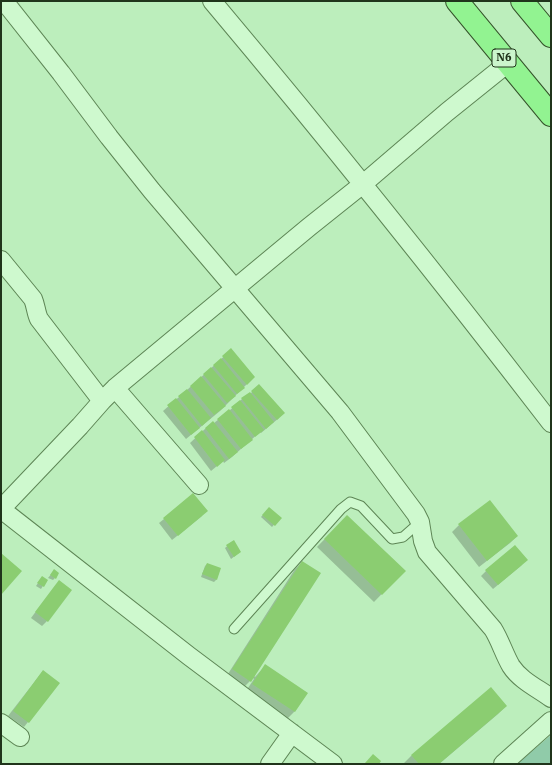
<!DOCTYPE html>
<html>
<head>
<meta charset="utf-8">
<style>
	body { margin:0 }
	#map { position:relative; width:552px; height:765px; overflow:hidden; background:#bceebc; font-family:"IBM Plex Serif",serif }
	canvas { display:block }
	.frame { position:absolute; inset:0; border:2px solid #20341b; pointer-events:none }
</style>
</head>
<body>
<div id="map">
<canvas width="552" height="765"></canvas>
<div class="frame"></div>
</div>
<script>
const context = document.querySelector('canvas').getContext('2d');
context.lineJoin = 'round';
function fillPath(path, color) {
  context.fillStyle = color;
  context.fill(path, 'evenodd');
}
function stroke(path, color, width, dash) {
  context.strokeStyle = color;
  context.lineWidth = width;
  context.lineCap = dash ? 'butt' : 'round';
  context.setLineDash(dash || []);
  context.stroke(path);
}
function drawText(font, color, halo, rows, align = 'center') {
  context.font = font + ' "IBM Plex Serif",serif';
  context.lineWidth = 3.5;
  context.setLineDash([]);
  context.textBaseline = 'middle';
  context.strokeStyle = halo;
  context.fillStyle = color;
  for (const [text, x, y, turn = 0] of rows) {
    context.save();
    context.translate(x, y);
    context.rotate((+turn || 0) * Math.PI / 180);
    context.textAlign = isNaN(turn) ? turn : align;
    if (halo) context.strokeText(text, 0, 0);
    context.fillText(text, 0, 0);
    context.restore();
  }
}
const green = new Path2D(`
	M551 735V764H517Z`);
const shadow = new Path2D(`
	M231 350 249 382 220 411 186 439 163 411 187 390Z
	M259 385 279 418 261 433 260 432 232 457 224 463 223 461 211 471 190 443 206 428 214 423 229 411 242 399 250 394Z
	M269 508 280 518 272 527 261 517Z
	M202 516 172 540 159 523 164 519Z
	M347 516 404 571 374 602 317 547Z
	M459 525 517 536 510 543 479 567 452 532Z
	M233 541 240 552 231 559 225 548Z
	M302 562 254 676 255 677 265 666 307 693 294 712 287 719 246 691 254 679 253 678 243 688 226 677 295 569Z
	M207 564 220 569 216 580 214 582 201 577 205 566Z
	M522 565 493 589 481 576 486 571Z
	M52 573 55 578 53 580 48 578Z
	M40 580 46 581 41 589 36 586Z
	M55 586 71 590 47 621 42 626 31 618Z
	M43 671 28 722 24 727 8 716 39 676Z
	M491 689 506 706 498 714 439 764H405L404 763 411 756Z`);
const building = new Path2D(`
	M231 348 255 377 247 385 222 356Z
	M221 358 245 388 237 394 213 365Z
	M211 367 236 396 227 403 203 374Z
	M201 376 226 406 214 415 190 386Z
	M259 384 285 413 277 420 251 391Z
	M187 389 211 418 202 426 178 396Z
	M250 392 274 422 266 429 241 398Z
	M176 398 200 428 191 435 167 405Z
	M240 400 264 430 255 437 231 407Z
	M229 409 253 440 241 449 217 419Z
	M213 421 238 452 229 459 205 428Z
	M202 430 225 460 217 467 194 437Z
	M193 493 208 511 178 536 163 518Z
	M490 500 518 536 487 561 458 524Z
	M269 507 282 518 275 526 262 515Z
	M347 515 406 571 382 595 324 539Z
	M234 540 241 552 234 557 226 545Z
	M515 545 528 560 498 585 485 570Z
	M1 553 22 571 1 595Z
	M302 561 321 573 251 682 232 669Z
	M207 563 221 568 217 580 202 574Z
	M54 569 59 573 56 579 50 575Z
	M42 576 48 580 44 587 37 583Z
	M59 580 72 590 48 622 35 612Z
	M265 664 308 693 295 712 252 684Z
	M43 670 60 683 29 723 13 711Z
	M491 687 507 706 439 764H419L411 755Z
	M373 754 381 761 379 764H367L365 763Z`);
const lane = new Path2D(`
	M234 629 341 509 350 502 361 506 392 539 403 537 420 522`);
const street = new Path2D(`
	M4 1 61 73 109 137 152 191 340 412 416 514 420 522 423 541 427 552 493 629C500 640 504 654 511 666 520 680 537 688 551 698
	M212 1C328 139 441 280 551 423
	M1 260 33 299C36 306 36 313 39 319L102 401
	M115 388 199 485
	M1 723 20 737
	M270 764 292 733
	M333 764 189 656 1 509 80 426 102 401 115 388 309 227 363 184 447 112 508 63
	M503 764 551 721`);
const primary = new Path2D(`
	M457 1 551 115
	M522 1 551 36`);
const shields = [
	[504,58,24]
];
const shieldNames = [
	["N6",504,58]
];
fillPath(green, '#90cba9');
fillPath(shadow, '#0003');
fillPath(building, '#8bcd71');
stroke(lane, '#5d8555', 11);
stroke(street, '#5d8555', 20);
stroke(primary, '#34522a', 24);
stroke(lane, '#cef9ce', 9);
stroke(street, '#cef9ce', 18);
stroke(primary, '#92f391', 22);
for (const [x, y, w] of shields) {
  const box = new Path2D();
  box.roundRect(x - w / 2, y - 9, w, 18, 3);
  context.fillStyle = '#cbf5cc';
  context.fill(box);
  stroke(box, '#20341b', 1);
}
drawText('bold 11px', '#20341b', null, shieldNames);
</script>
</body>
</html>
